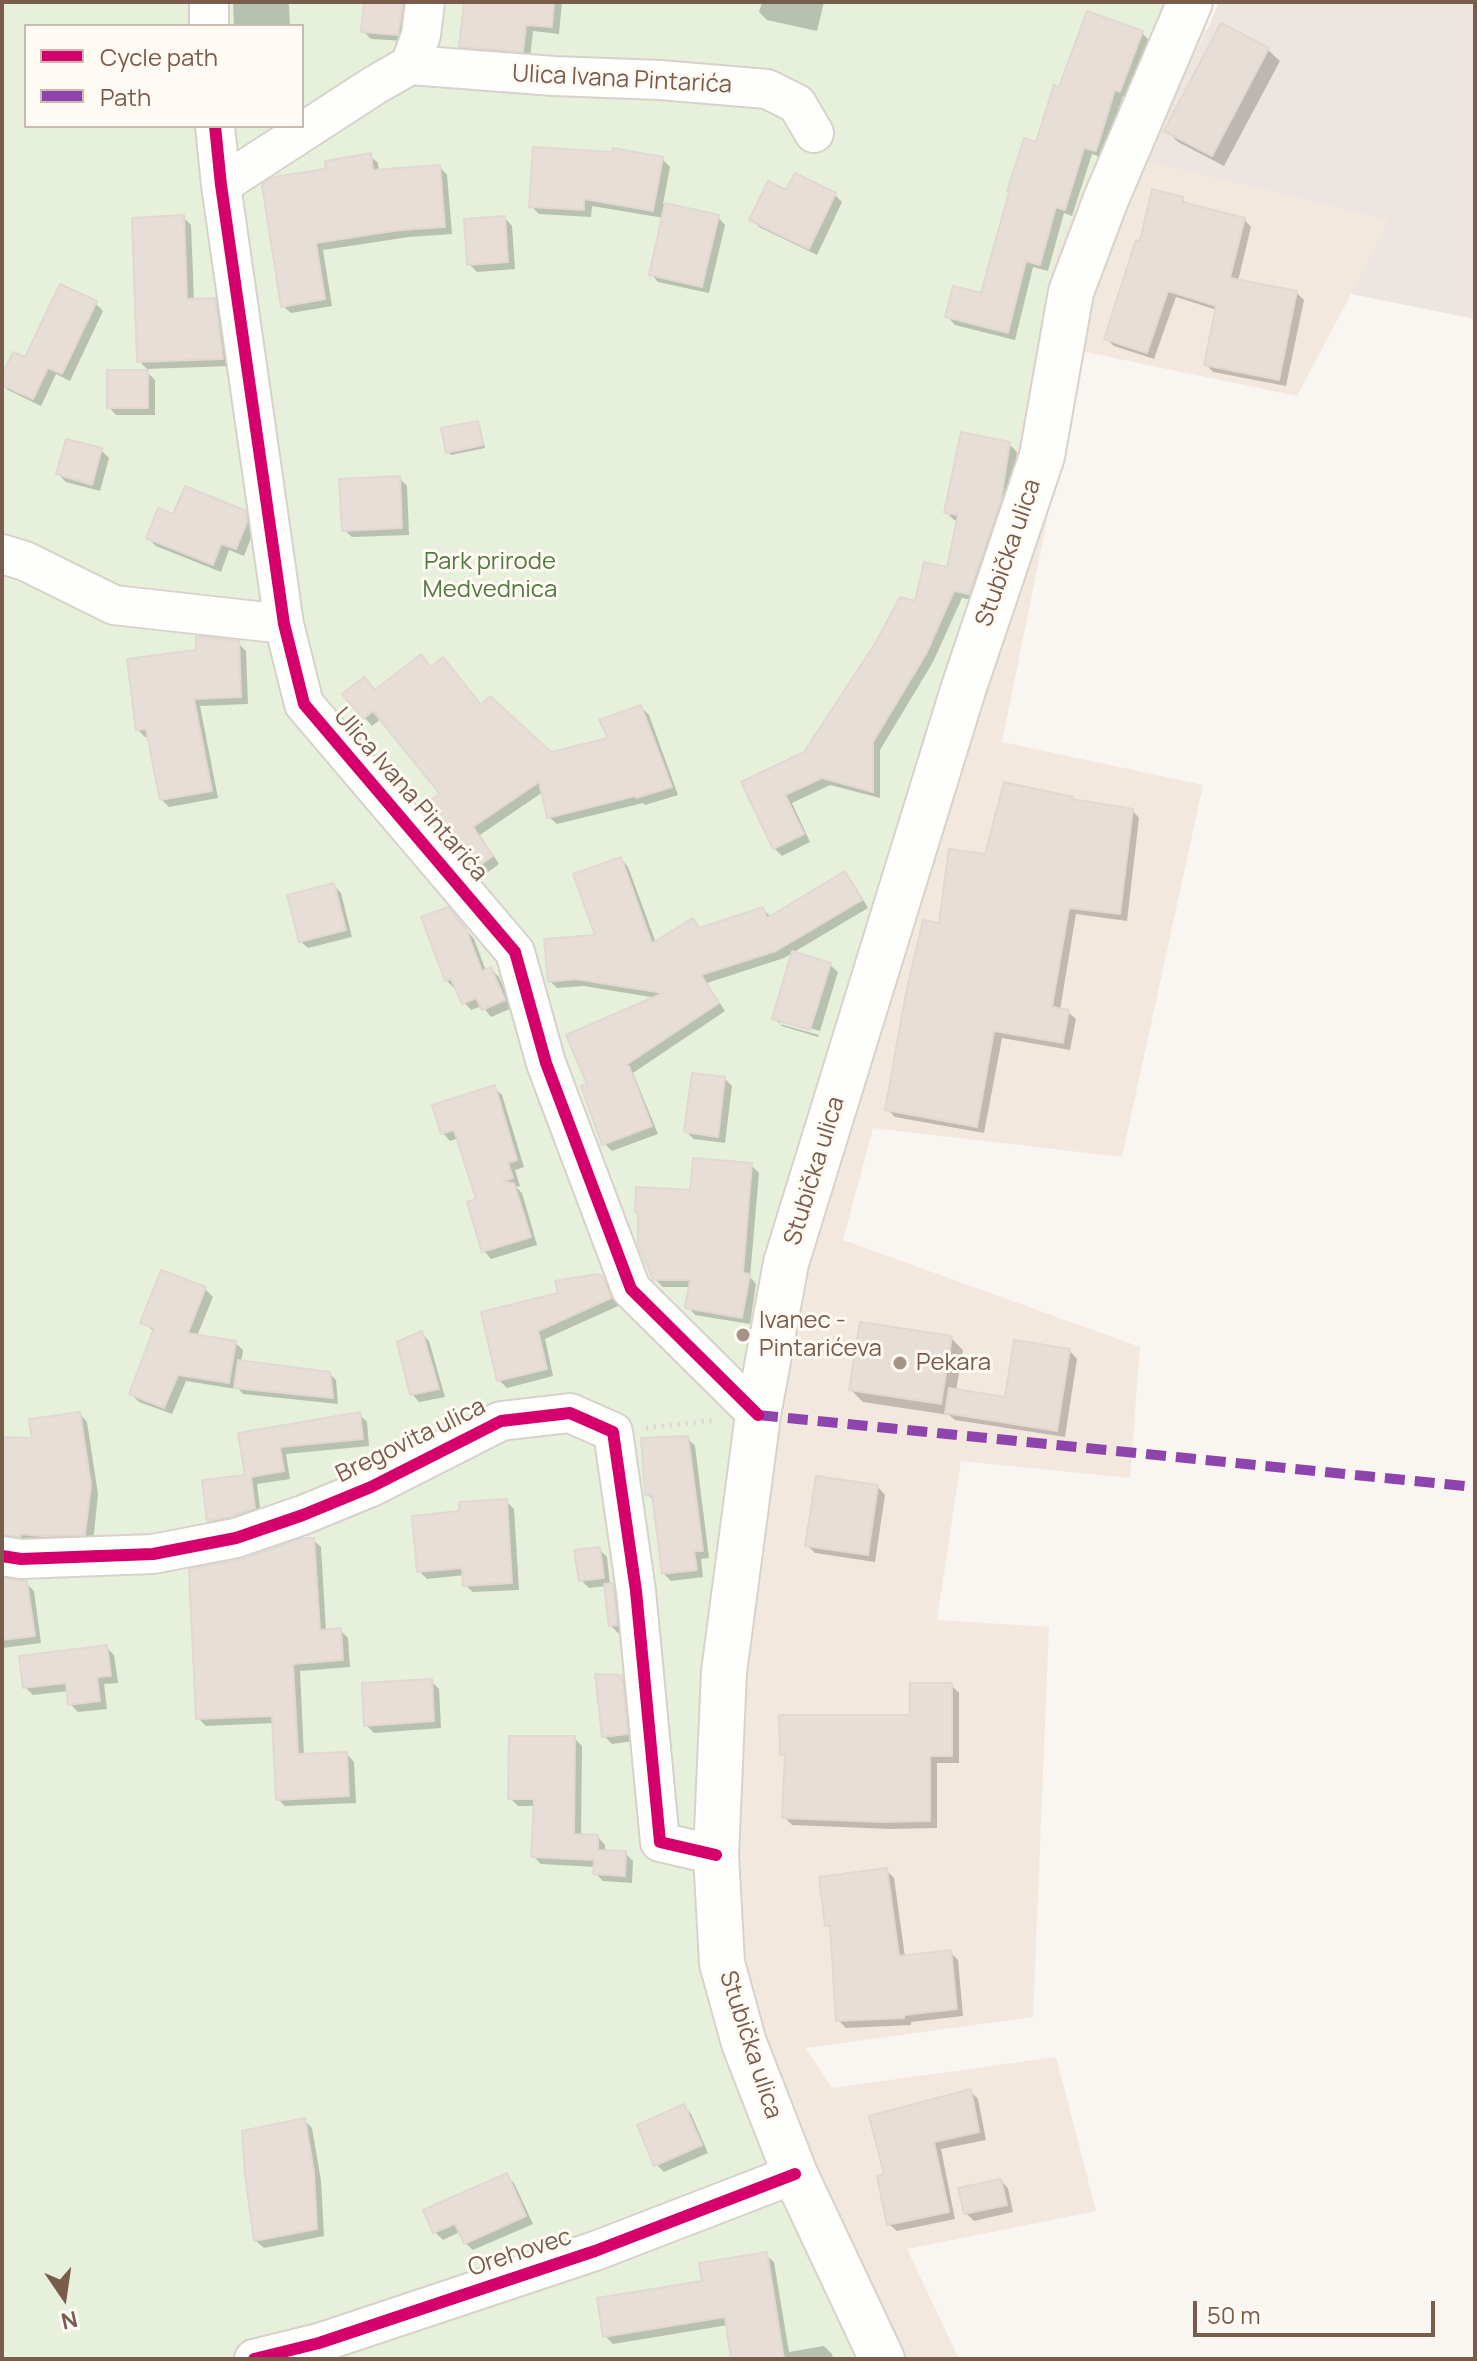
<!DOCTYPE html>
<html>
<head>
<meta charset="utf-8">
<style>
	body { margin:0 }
	#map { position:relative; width:1477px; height:2361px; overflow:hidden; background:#f9f5f0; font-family:Manrope,sans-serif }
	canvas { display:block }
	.frame { position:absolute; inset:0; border:4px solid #7a5c4d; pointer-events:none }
	.legend { position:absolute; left:24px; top:24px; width:280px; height:104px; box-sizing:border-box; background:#fffaf3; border:2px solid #cabbb1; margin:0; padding:10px 14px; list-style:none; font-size:24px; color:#7a5c4d }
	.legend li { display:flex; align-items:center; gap:16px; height:40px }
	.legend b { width:40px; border:2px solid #cabbb1 }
	.north { position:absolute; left:24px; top:2257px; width:80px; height:80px; -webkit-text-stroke:6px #fffaf3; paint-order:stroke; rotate:167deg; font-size:22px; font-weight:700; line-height:32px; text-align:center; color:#7a5c4d }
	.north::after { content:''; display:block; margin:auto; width:28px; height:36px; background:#7a5c4d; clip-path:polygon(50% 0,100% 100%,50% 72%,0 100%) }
	.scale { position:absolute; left:1193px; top:2301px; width:242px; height:36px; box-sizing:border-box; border:4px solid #7a5c4d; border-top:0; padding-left:10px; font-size:24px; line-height:28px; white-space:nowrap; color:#7a5c4d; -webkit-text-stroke:6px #fffaf3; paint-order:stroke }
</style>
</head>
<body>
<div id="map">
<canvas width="1477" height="2361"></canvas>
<div class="frame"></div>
<ul class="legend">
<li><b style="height:10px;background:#d6006c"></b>Cycle path</li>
<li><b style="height:10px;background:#8e44ad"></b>Path</li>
</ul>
<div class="north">N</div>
<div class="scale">50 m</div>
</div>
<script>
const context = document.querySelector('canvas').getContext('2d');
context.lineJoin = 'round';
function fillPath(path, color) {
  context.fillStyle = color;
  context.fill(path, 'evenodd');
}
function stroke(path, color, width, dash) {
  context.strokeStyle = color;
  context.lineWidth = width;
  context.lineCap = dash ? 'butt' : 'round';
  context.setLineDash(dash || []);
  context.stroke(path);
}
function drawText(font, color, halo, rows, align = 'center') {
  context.font = font + ' Manrope,sans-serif';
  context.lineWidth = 6;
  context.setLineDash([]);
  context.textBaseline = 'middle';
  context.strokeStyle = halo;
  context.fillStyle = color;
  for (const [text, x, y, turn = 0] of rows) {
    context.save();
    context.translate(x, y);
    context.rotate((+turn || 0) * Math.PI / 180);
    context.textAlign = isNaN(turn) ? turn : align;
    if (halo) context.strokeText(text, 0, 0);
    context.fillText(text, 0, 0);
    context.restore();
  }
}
const residential = new Path2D(`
	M1124 2 1207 30 1137 159 1390 220 1297 396 1081 351 1002 742 1203 785 1122 1157 873 1128 843 1240 1140 1347 1130 1478 961 1461 937 1620 1049 1627 1033 2017 806 2048 832 2088 1056 2057 1096 2211 907 2249 959 2359H434L302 126V26Z`);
const industrial = new Path2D(`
	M1219 2H1475V319L1351 294 1389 220 1136 159 1207 30Z`);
const green = new Path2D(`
	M2 2H1165L1056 253 973 667 804 1207 724 1672 731 1983 862 2359H2ZM26 26H302V126H26Z`);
const shadow = new Path2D(`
	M233 2H286L289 5 290 26H234Z
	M366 2H413L405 41 371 39 363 31Z
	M466 2H562L559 34 533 31 530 58 469 54 461 46Z
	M762 2H824L817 31 767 20 759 12Z
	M1142 33 1149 40 1128 98 1123 96 1103 158 1092 154 1072 216 1064 213 1048 271 1033 267 1015 340 955 325 948 317 983 296 1060 89Z
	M1268 50 1280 61 1224 166 1178 142 1166 130Z
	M370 156 378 163 379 171 440 167 447 175 452 234 409 237 323 250 332 306 291 313 283 306 329 171Z
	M662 159 670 167 663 204 718 217 725 225 709 293 658 282 651 274 664 218 592 206 591 217 539 214 531 206Z
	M787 192 835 195 842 202 817 255 759 227 752 219Z
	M1182 199 1189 206 1244 219 1251 227 1238 281 1296 292 1304 300 1286 386 1213 372 1206 364 1217 310 1176 297 1154 359 1114 346 1106 339 1141 244Z
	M183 217 191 225 194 301 214 300 222 308 230 366 147 369 139 361Z
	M505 218 512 226 515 269 477 272 469 264Z
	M95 303 103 311 70 381 56 374 41 406 8 390 2 384V380Z
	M147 372 155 380V415H116L109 407Z
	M477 423 480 426 485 448 451 455 448 452Z
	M1009 444 1017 452 1008 508 977 601 962 598 933 662 880 750V798L830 785 792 803 810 842 782 856 774 848 744 783 806 754 917 603 949 569 959 521 954 520 946 512Z
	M101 450 109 458 100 491 66 482 58 474Z
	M399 478 407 486 409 535 352 537 344 530Z
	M244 513 253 521 254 530 244 556 229 550 221 572 156 546 148 538 175 517Z
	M238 643 246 651 248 704 200 706 218 798 169 807 161 799 149 737H145L138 730 198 652Z
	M432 669 482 707 550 754 610 739 641 707 649 715 678 795 645 805 643 803 557 824 549 817 543 792 480 835 499 864 483 876 475 868 443 794 382 718 372 726 345 695 376 692Z
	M1072 798 1075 801 1132 810 1139 818 1127 921 1076 914 1060 1010 1068 1012 1076 1019 1070 1050 1002 1038 984 1133 895 1117 887 1109 940 925 987 856Z
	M621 859 628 867 656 943 693 920 701 929 763 909 771 917 844 873 852 881 868 908 784 958 707 983 725 1011 633 1073 658 1134 612 1151 604 1143 590 1085 657 998 584 986 557 988 550 981 598 937Z
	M333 885 341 893 352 937 308 948 300 941Z
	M456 918 474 939 486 971 491 969 499 977 512 1008 491 1017 482 1006 471 1010 464 1002 457 987 454 988 446 980Z
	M830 965 838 972 820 1031 780 1020V1024L819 1035 818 1037 782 1026 774 1018Z
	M724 1078 732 1086 725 1143 694 1139 686 1132Z
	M494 1088 502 1095 524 1167 515 1170 520 1186 516 1187 522 1193 537 1245 491 1259 484 1251 479 1201 459 1138 450 1141 443 1133Z
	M751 1165 759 1173 750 1277 756 1284 750 1324 695 1315 688 1307 691 1287H663L652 1276 640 1215 637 1212 692 1192Z
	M602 1279 610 1287 618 1306 545 1339 553 1376 507 1388 499 1380 560 1295Z
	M205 1289 213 1297 197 1336 235 1343 243 1350 241 1363 329 1373 336 1380 338 1404 243 1394 237 1387 236 1389 186 1381 172 1414 139 1402 131 1394 155 1332 142 1322Z
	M422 1334 429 1341 445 1397 419 1402 412 1394Z
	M951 1338 963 1350 956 1391 1007 1400 1070 1351 1077 1359 1065 1437 955 1420 949 1415 863 1402 851 1390Z
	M80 1414 87 1422 98 1494 93 1542H2V1439L34 1440Z
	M359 1414 367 1422 369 1446 286 1454 290 1479 257 1484 261 1516 217 1528 209 1520 247 1476 241 1435Z
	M687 1438 695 1446 709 1558 701 1559 703 1577 671 1581 663 1573 655 1501 647 1494Z
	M878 1487 885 1495 875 1562 815 1553 807 1545Z
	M507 1502 514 1509 519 1590 473 1592 465 1585V1575L427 1579 419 1571 461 1513Z
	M313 1540 321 1547 326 1631 340 1630 348 1638 350 1667 300 1671 304 1756 347 1754 354 1762 356 1803 285 1806 278 1799 274 1723 206 1726 198 1718 241 1562Z
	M599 1549 607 1557 610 1585 620 1593 624 1632 618 1633 610 1625 606 1586 589 1588 581 1580Z
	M2 1581 26 1583 34 1591 41 1643 2 1648Z
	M106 1647 114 1655 118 1683 104 1684 107 1709 78 1712 70 1704 69 1691 33 1695 25 1687Z
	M621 1677 629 1685 634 1741 612 1744 604 1736Z
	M431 1681 439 1689 441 1728 374 1733 366 1725Z
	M951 1685 959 1693V1763H937V1828L889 1829 792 1825 784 1817 787 1760 782 1754 912 1717Z
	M574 1738 582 1746 581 1836 598 1837 605 1845V1852L625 1853 633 1861 632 1883 603 1881 595 1873 596 1867 541 1864 533 1856 536 1806H518L510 1798Z
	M886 1870 894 1878 905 1957 950 1952 958 1960 963 2016 911 2022V2025L846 2028 838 2020 832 1930 827 1925Z
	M970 2091 978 2099 986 2140 941 2149 955 2219 897 2231 889 2224 886 2176Z
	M684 2106 691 2114 708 2153 664 2172 656 2164Z
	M305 2121 312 2128 321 2181 324 2236 264 2248 256 2241Z
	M507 2176 514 2183 533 2224 473 2250 465 2243 460 2232 443 2240 435 2232Z
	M1001 2181 1008 2188 1013 2212 974 2221 966 2213Z
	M766 2255 774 2262 789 2352 824 2346 832 2354 833 2359H733L728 2325 613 2344 605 2336 704 2282Z`);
const building = new Path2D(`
	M364 2H403L398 35 361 32Z
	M464 2H554L552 27 526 25 523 52 459 47Z
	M1087 11 1143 31 1120 92 1115 90 1096 151 1084 148 1065 210 1056 207 1040 265 1026 261 1008 333 945 317 953 286 981 293 1009 192 1007 191 1024 138 1036 142 1054 85 1059 87Z
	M1221 23 1269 48 1212 156 1164 131Z
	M533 147 612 152 613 148 663 157 653 211 584 199V210L529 207Z
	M371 153 373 170 440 165 445 227 400 230 316 243 325 299 281 307 262 185 273 177 326 169 325 161Z
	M795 173 836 193 809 249 749 220 768 181 786 190Z
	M1152 189 1183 197 1182 202 1245 218 1230 278 1297 291 1279 380 1204 365 1216 306 1168 291 1147 353 1104 339 1136 240 1140 241Z
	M665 203 719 215 702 287 649 275Z
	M184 215 187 299 215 298 223 359 137 362 132 218Z
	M505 216 508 262 467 265 464 219Z
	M60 284 97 301 62 374 48 368 33 399 2 385V375L13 352 25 357Z
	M107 370H148V408H107Z
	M478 421 483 445 446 453 441 428Z
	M961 432 1010 442 1001 500 969 594 954 591 926 654 873 742V792L822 778 785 795 804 834 773 849 741 782 804 752 876 642 900 597 915 601 924 562 947 567 958 515 944 513Z
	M66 439 102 448 92 485 56 474Z
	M400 476 402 528 342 531 339 479Z
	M185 486 246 511 247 522 236 549 221 544 213 565 146 538 158 508 173 514Z
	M196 636 239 641 241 697 194 699 212 791 160 800 146 729 136 730 127 659 196 650Z
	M421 654 431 667 443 657 481 705 490 696 551 752 608 738 599 720 641 705 672 787 636 798 635 796 547 818 539 782 473 827 493 856 474 869 446 837 424 804 440 794 373 711 363 719 342 694 364 677 375 690Z
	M1004 782 1073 797 1072 799 1133 809 1120 914 1069 908 1052 1007 1069 1010 1063 1043 994 1031 977 1127 885 1110 906 993 923 920 939 923 949 849 985 854Z
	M621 857 652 943 693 918 699 928 763 907 767 918 845 871 862 900 776 951 701 975 719 1003 626 1065 629 1066 652 1126 602 1145 581 1086 587 1084 566 1035 663 993 575 979 548 982 544 939 595 935 573 874Z
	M334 883 346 930 299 942 287 895Z
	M448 907 466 929 482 971 491 967 505 1000 482 1010 476 998 462 1004 451 979 445 981 421 917Z
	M792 951 831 963 810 1030 772 1019Z
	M692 1073 725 1077 718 1137 684 1132Z
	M495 1085 517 1160 508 1163 513 1178 502 1182 514 1183 531 1237 482 1252 467 1202 476 1199 454 1130 441 1134 432 1105Z
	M693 1158 752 1163 743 1273 750 1274 742 1318 685 1308 690 1280H653L638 1244V1213L635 1212 636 1187 675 1189 677 1193V1189L690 1190Z
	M161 1270 206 1287 188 1333 236 1341 229 1383 178 1375 164 1408 129 1394 154 1328 140 1323Z
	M597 1274 603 1277 611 1298 538 1331 547 1369 497 1381 481 1312 558 1293 555 1281Z
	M860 1322 952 1336 941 1404 849 1390Z
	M422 1331 439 1389 410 1395 397 1342Z
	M1014 1340 1070 1349 1057 1431 945 1413 949 1388 1005 1397Z
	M238 1360 330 1372 333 1398 234 1388Z
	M80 1412 91 1485 85 1535 43 1536 20 1534V1537L2 1535V1437L32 1438 29 1419Z
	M360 1412 363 1439 280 1447 284 1471 251 1477 255 1508 230 1517 207 1521 202 1480 245 1475 238 1433Z
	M688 1436 703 1551H694L697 1570 662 1574 652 1495H645L641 1438Z
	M816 1476 878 1485 868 1555 805 1546Z
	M507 1499 512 1583 463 1586 462 1568 417 1572 412 1516 459 1511V1502Z
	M303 1538H314L320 1630 341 1628 343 1660 293 1664 298 1754 347 1752 349 1796 276 1800 272 1716 196 1719 189 1569 243 1559Z
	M600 1547 604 1578 579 1581 574 1550Z
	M2 1578 27 1581 35 1636 2 1640Z
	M613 1583 617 1625 609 1626 604 1584Z
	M107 1645 111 1676 97 1677 100 1701 68 1705 66 1683 23 1688 19 1656Z
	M595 1674 622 1675 628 1734 602 1737Z
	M432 1679 434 1721 364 1726 362 1683Z
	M910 1683H952V1756H930V1821L881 1822 782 1818 785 1755H780L779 1715H910Z
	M509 1736H575L574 1834 598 1835V1850L626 1851 625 1876 593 1874 594 1860 531 1857 534 1799H508Z
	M887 1868 899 1956 951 1950 957 2009 904 2015V2018L836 2021 830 1925 825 1926 819 1877Z
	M971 2089 979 2132 934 2142 949 2212 887 2225 877 2176 884 2174 869 2116Z
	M684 2104 702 2145 654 2166 637 2125Z
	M305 2118 314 2172 317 2229 254 2241 245 2175 242 2131Z
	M507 2173 526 2216 464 2244 455 2224 433 2233 423 2210Z
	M1001 2179 1007 2205 964 2214 958 2188Z
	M767 2252 784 2359H731L725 2317 603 2337 597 2298 702 2281 699 2263Z`);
const path = new Path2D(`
	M646 1428 715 1420`);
const minor = new Path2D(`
	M209 26V2
	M410 65 554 76 660 80 767 89 797 104 814 133
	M215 126 221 185 284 624 304 704 515 952 546 1063 631 1289 758 1415
	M221 185 375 85 410 65 421 35 425 2
	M2 554 25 561 114 605 284 624
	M2 1556 21 1559 153 1554 236 1538 303 1515 371 1487 501 1421 570 1413 613 1432 636 1591 660 1842 716 1855
	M254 2359 319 2343 595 2251 795 2174`);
const secondary = new Path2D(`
	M882 2359 795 2174 744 2043 722 1963 716 1855 724 1672 758 1415 786 1263 963 690 1042 456 1071 292 1106 199 1190 2`);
const quiet = new Path2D(`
	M758 1415 1475 1487`);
const cycleway = new Path2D(`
	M215 126 221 185 284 624 304 704 515 952 546 1063 631 1289 758 1415
	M2 1556 21 1559 153 1554 236 1538 303 1515 371 1487 501 1421 570 1413 613 1432 636 1591 660 1842 716 1855
	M254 2359 319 2343 595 2251 795 2174`);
const markers = [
	[743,1335,8,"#a69286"],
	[900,1363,8,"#a69286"]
];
const streetNames = [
	["Ulica Ivana Pintarića",622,80,3],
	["Stubička ulica",1009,553,-71],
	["Ulica Ivana Pintarića",410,795,49],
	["Stubička ulica",815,1171,-73],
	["Bregovita ulica",411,1441,-26],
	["Stubička ulica",750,2045,72],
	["Orehovec",520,2253,-18]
];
const parkNames = [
	["Park prirode",490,562],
	["Medvednica",490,590]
];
const poiNames = [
	["Ivanec -",759,1321],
	["Pintarićeva",759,1349],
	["Pekara",916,1363]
];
fillPath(residential, '#f2e8de');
fillPath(industrial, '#ede5e0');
fillPath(green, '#e7f0db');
fillPath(shadow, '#0003');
fillPath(building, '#e6ded7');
stroke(building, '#e2d8d2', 2);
stroke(minor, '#d7d1cb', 42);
stroke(secondary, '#d9d2cb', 48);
stroke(path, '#dcd5d0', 5, [2, 6]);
stroke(minor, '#fefefd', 38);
stroke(secondary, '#fefefd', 44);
stroke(quiet, '#8e44ad', 10, [20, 10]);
stroke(cycleway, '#d6006c', 12);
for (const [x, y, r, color] of markers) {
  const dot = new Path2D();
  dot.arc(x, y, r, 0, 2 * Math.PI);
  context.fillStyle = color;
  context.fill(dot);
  stroke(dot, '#fffaf3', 3);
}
drawText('24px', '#7a5c4d', '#fffaf3', streetNames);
drawText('24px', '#537a41', '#fffaf3', parkNames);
drawText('24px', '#7a5c4d', '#fffaf3', poiNames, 'left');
</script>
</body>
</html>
